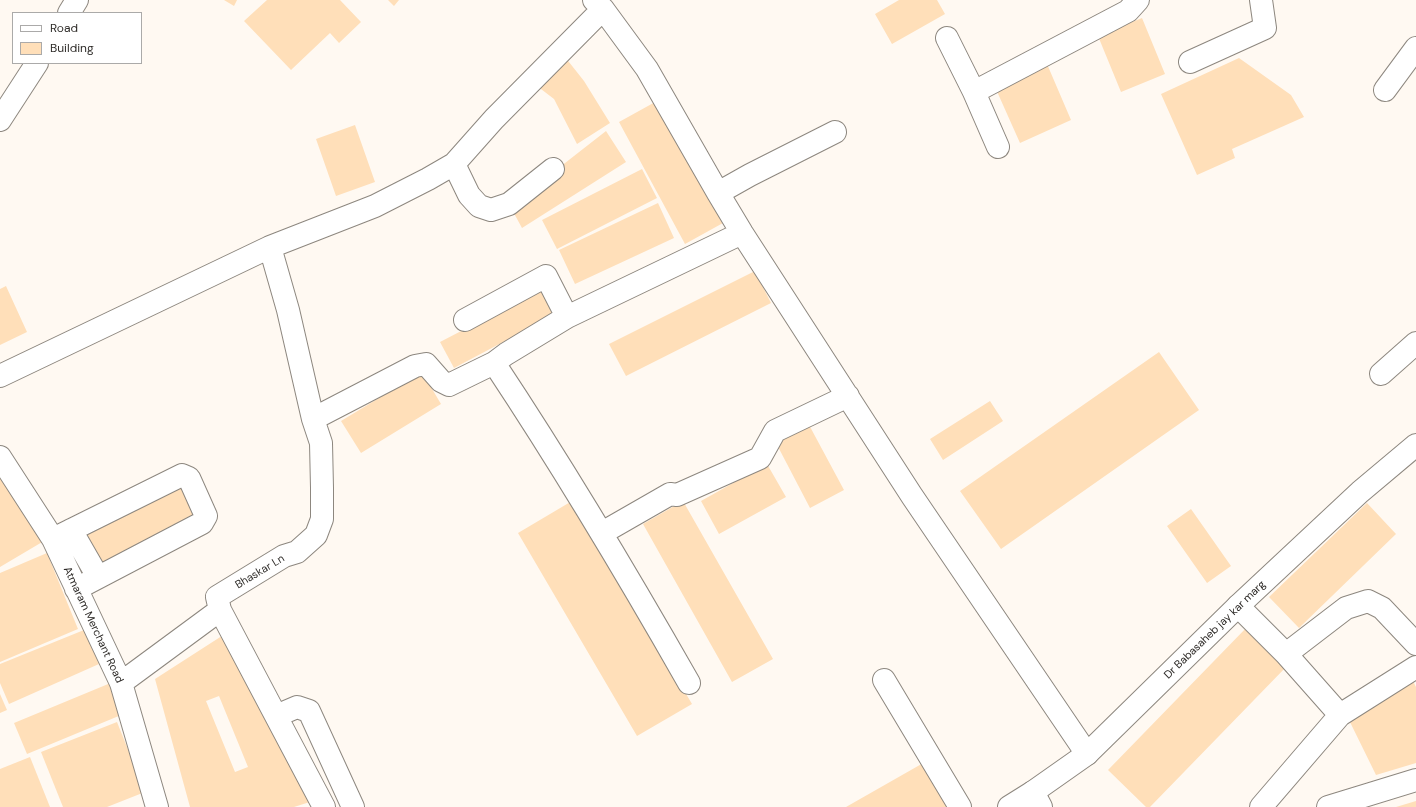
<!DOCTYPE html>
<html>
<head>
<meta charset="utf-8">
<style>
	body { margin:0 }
	#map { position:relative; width:1416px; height:807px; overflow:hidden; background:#fff9f2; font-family:"DM Sans",sans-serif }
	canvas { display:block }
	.legend { position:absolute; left:12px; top:12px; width:130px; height:52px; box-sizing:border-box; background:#fff; border:1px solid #abaaa9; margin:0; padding:5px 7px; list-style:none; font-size:12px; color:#2e2b28 }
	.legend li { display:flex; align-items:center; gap:8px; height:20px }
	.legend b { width:20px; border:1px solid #abaaa9 }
</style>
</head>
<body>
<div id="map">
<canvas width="1416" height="807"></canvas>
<ul class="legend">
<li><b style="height:5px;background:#fff"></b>Road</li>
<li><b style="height:11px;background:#ffdfb9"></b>Building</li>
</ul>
</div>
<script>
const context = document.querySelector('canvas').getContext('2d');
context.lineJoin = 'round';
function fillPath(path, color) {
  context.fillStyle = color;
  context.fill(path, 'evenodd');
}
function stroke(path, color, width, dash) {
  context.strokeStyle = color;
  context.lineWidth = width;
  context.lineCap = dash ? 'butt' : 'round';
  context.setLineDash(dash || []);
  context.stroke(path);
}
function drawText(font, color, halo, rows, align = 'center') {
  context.font = font + ' "DM Sans",sans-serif';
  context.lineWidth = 4;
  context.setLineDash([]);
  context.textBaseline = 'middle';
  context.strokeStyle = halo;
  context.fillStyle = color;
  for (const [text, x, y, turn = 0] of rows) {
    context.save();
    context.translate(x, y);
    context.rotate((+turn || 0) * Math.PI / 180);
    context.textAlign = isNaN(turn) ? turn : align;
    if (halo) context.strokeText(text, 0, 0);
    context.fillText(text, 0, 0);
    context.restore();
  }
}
const building = new Path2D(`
	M224 0H237L234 6Z
	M267 0H340L361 22 339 43 330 33 291 70 244 21Z
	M388 0H399L394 6Z
	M899 0H937L945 14 892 44 875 14Z
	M1142 18 1165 74 1121 92 1098 36Z
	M565 57 584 81 610 123 577 144 554 99 537 86Z
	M1239 58 1291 95 1304 117 1232 149 1235 158 1197 175 1161 94Z
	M1047 64 1071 120 1020 143 995 87Z
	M657 101 723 223 685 244 619 122Z
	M355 125 375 182 336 196 316 139Z
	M606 131 626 162 522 228 510 206Z
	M642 169 657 198 557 249 542 220Z
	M658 203 674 238 575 284 559 250Z
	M755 271 771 303 626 376 609 344Z
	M6 286 27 332 0 345V289Z
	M544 288 558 313 454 368 440 342Z
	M1159 352 1199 410 1001 549 960 491Z
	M422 372 441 404 361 453 341 421Z
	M990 401 1003 421 943 460 930 439Z
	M808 423 844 490 810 508 775 441Z
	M767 464 786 497 719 534 701 501Z
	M0 474 49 538 0 567Z
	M183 483 200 518 98 568 81 532Z
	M572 501 692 704 637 736 518 533Z
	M683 501 773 659 732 682 643 524Z
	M1367 503 1396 534 1299 628 1269 597Z
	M1191 509 1231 566 1207 583 1167 526Z
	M47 553 78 629 0 662V573Z
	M1248 626 1288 665 1150 807H1146L1108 770Z
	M84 630 99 664 9 704 0 683V664Z
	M228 632 313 801 294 807H190L155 679ZM219 696 248 767 235 772 206 701Z
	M1409 673 1416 687V763L1376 775 1349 720Z
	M113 682 126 713 27 754 14 723Z
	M0 694 7 710 0 713Z
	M117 722 145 792 107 807H63L41 752Z
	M30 757 50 807H0V769Z
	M925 762 950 807H846Z
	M1416 801V807H1396Z`);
const minor = new Path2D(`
	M594 0 603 9 647 69 718 193 742 233 912 496 1087 754
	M69 13 77 0
	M947 38 974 92
	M1190 62 1265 28 1261 0
	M1385 90 1416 48
	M0 120 37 63
	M998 147 974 92 1128 11 1138 0
	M454 164 469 195 479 206 491 210 509 204 553 169
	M718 193 750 175 835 132
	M465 320 546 276 567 317
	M1381 374 1416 343
	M0 376 270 247 375 206 428 179 454 164 494 119 603 9
	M313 419 415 366 426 364 441 381 449 385 494 363
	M0 457 53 539 121 683 157 807
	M71 530 98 577
	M602 533 670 494 677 495 760 458 775 431 848 396
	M53 539 182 475 189 478 206 516 202 523 76 589
	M1238 606 1286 654 1340 715
	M220 610 324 807
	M1286 654 1346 608 1368 601 1382 608 1416 644
	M884 680 960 807
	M121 683 220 610 217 597 284 556 297 552 316 535 322 519V488L321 443 313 419 288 310 270 247
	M689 683C627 574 563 467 494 363L506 354 567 317 742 233
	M276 716 297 707 309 711 353 807
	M1033 792 1041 807
	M1261 807 1340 715 1416 667
	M1328 807 1416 780`);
const major = new Path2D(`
	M1009 807 1033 792 1087 754 1238 606 1360 492 1416 445`);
const streetNames = [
	["Bhaskar Ln",260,572,-31],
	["Atmaram Merchant Road",93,625,65],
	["Dr Babasaheb jay kar marg",1215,630,-44]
];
fillPath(building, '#ffdfb9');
stroke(minor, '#8d877f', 24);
stroke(major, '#8d877f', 24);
stroke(minor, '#fff', 22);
stroke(major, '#fff', 22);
drawText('11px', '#2e2b28', '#fff', streetNames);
</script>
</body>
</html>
